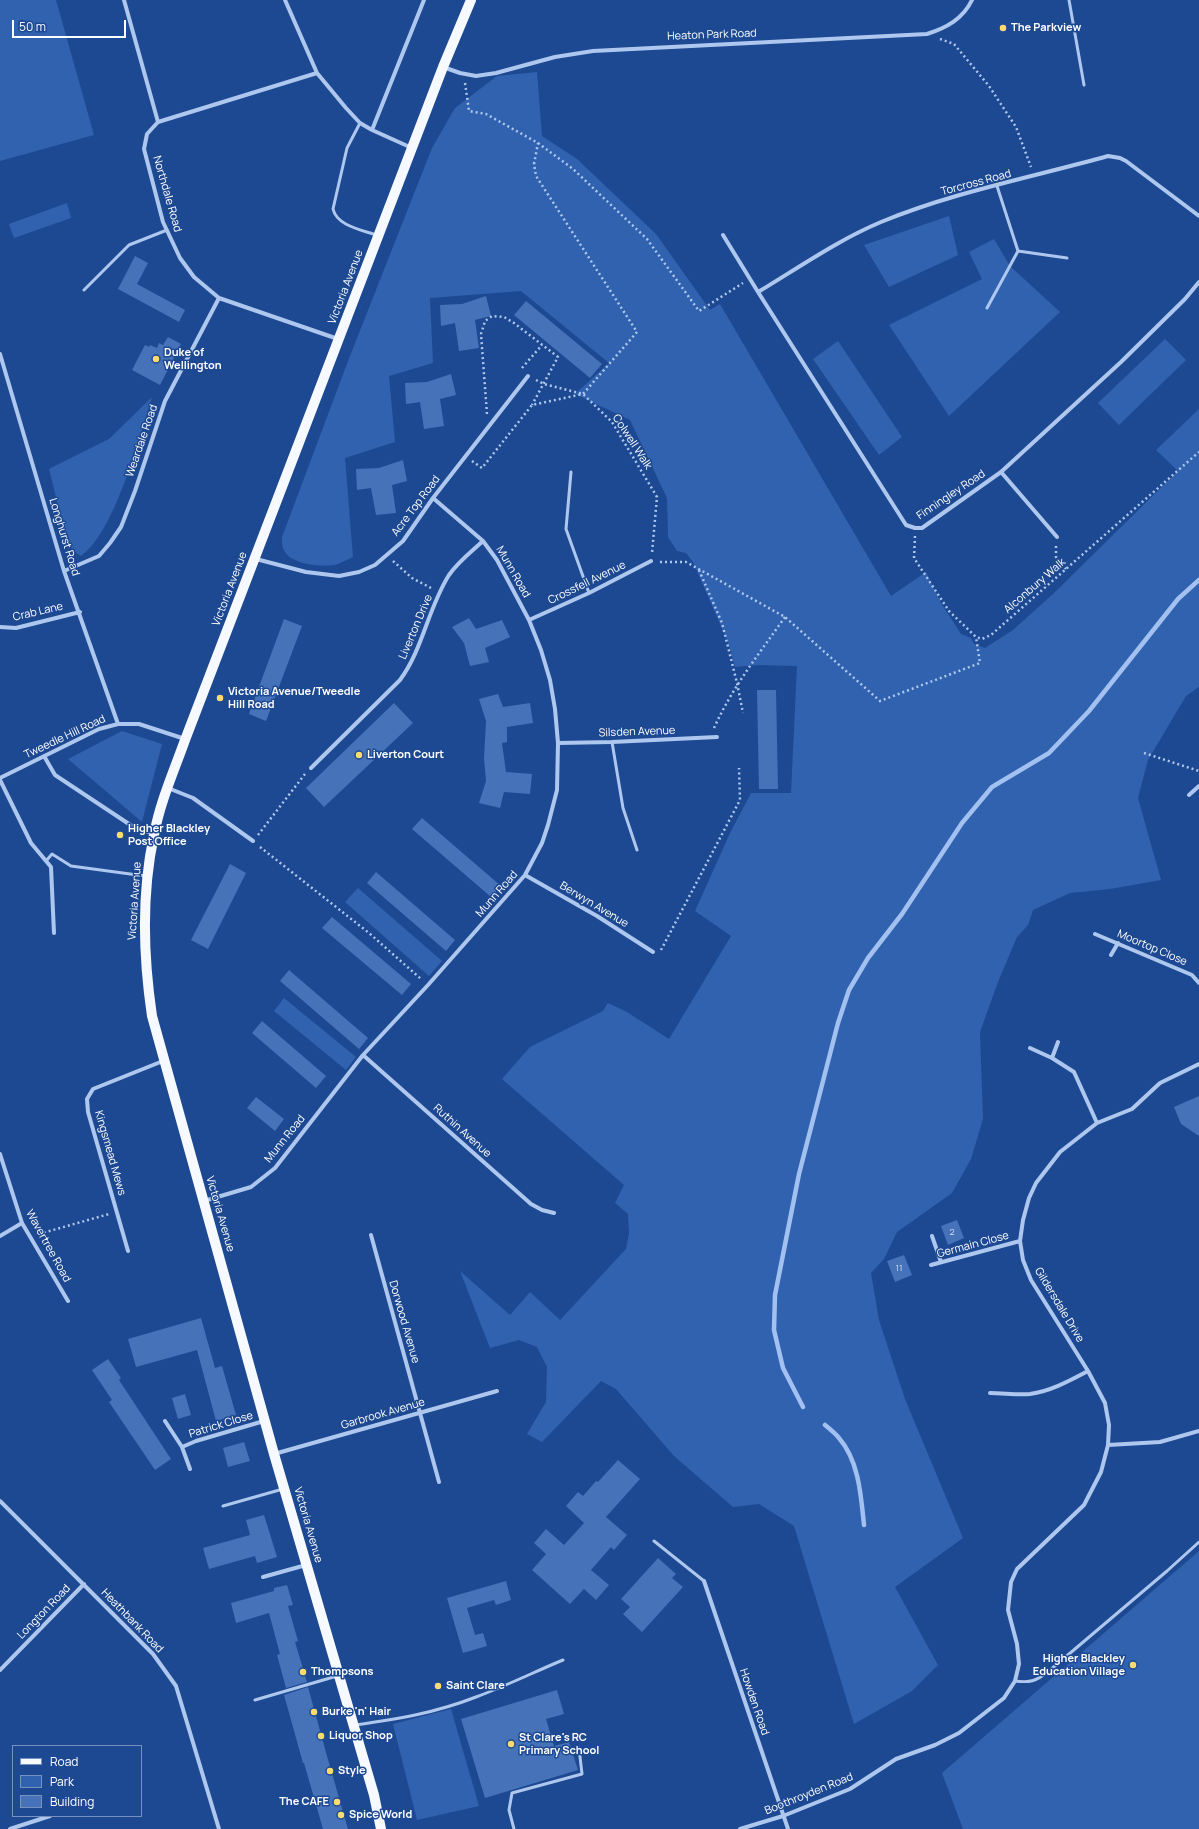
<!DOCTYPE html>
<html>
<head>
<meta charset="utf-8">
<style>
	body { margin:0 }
	#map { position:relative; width:1199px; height:1829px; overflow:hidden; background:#1d4992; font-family:Manrope,sans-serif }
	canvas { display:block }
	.legend { position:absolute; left:12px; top:1745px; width:130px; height:72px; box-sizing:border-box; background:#1d4992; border:1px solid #7792be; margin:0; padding:5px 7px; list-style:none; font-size:12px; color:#fff }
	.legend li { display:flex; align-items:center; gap:8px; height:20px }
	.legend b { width:20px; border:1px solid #7792be }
	.scale { position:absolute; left:12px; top:20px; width:114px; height:18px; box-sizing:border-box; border:2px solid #fff; border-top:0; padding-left:5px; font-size:12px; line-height:14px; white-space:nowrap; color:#fff; -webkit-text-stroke:3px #1d4992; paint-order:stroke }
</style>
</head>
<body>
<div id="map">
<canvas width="1199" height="1829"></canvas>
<ul class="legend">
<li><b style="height:5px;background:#f6f9ff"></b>Road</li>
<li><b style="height:11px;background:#3162b0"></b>Park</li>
<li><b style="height:11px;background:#4672b9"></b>Building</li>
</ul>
<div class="scale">50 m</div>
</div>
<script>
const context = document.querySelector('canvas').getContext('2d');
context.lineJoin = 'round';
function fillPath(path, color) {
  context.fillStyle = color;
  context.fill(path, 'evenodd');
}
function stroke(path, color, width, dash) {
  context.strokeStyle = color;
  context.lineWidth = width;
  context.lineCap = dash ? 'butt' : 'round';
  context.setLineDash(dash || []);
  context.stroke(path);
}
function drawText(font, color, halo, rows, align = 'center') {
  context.font = font + ' Manrope,sans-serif';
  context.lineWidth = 3;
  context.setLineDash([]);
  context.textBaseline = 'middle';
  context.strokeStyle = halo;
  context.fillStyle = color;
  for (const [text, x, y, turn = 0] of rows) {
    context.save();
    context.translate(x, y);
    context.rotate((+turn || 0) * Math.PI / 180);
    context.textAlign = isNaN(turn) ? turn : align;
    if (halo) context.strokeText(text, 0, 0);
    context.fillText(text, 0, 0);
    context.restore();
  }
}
const green = new Path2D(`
	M0 0H56L94 135 0 161Z
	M537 72 542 136 577 159 656 234 710 310 720 304 891 596 926 572 941 603 961 634 971 638 974 644 985 648 1013 630 1054 593 1178 471 1156 450 1199 409V687L1186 696 1148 760 1138 798 1161 880 1110 889 1070 893 1033 910 1028 925 1017 937 998 982 980 1032 983 1119 971 1159 952 1193 897 1232 884 1259 871 1273 879 1320 905 1399 963 1538 895 1587 938 1665 912 1691 854 1724 794 1526 759 1504 733 1507 674 1456 616 1389 601 1381 542 1442 527 1434 546 1402 547 1367 537 1347 519 1340 490 1348 460 1271 510 1315 530 1292 560 1320 626 1249 629 1234 628 1214 615 1203 624 1185 502 1079 530 1047 603 1011 608 1003 627 1012 669 1039 731 936 695 911 731 831 751 793H791L797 666 758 665 735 667 728 642 693 562 686 553 677 551 668 537 667 498 630 420 575 394 609 363 521 291 430 298 433 363 389 376 395 442 345 458 353 557C348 559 343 562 338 564 325 568 293 565 285 552 282 547 282 543 282 537L348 361 432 148 455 108 497 76Z
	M67 203 71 218 14 238 9 224Z
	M949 216 958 255 889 287 864 245Z
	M994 239 1010 266 1060 312 949 416 889 325 982 279 969 252Z
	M1165 339 1186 360 1119 425 1098 403Z
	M838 341 902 437 879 455 813 359Z
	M152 397C139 438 115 532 81 556L72 550 65 533 49 469 109 439Z
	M122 731 162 744 142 822 68 759Z
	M358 888 442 961 429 976 345 902Z
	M284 998 356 1057 346 1070 274 1011Z
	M1199 1551V1829H963L942 1773Z
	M451 1709 479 1806 417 1820 393 1724Z`);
const stream = new Path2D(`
	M803 1407 783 1368 774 1330 775 1295 799 1174 838 1023 849 990 868 958 902 914 962 823 992 787 1049 753 1089 711 1178 599 1199 580
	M825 1425C830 1429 835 1433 839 1438 859 1461 861 1496 864 1525`);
const building = new Path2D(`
	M135 256 148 263 137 284 185 310 179 322 118 289Z
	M486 296 491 316 475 320 479 348 459 351 455 323 441 326 440 305 462 304Z
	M526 301 602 364 590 378 514 315Z
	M168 337 181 344 160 385 132 370 145 345 149 347 150 345 157 348 159 343 163 345Z
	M451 374 456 395 440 399 444 426 424 429 420 402 406 404 405 383 427 382Z
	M403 460 407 481 392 485 396 513 376 515 371 488 357 490 356 469 379 468Z
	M469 618 476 629 502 620 510 637 485 648 489 662 470 666 464 643 452 627Z
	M284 619 302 626 266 721 249 714Z
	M757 690H776L778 789H759Z
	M498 694 503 707 530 703 533 723 507 727V742L502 743 506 772 532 774 530 794 504 792 500 808 479 803 486 781 484 758 486 721 479 699Z
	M394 703 413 723 324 807 306 788Z
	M422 818 501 886 491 897 412 829Z
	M230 864 246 873 208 949 191 940Z
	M376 872 455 940 446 951 367 883Z
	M332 917 411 984 402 995 322 928Z
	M289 970 368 1038 359 1049 280 981Z
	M262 1021 326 1076 316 1088 252 1033Z
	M1199 1096V1136L1181 1124 1174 1107Z
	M256 1097 284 1119 275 1131 247 1108Z
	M957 1220 964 1238 948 1245 941 1226Z
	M904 1255 912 1275 895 1282 887 1261Z
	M201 1318 215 1368 222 1366 236 1415 216 1421 197 1350 136 1367 128 1339Z
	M108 1359 121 1378 119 1380 171 1459 155 1470 109 1402 112 1400 92 1370Z
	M185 1394 191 1415 178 1419 172 1398Z
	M244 1442 250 1461 228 1467 223 1448Z
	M618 1460 640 1479 606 1517 627 1535 614 1550 611 1547 591 1570 609 1585 596 1600 584 1589 570 1604 532 1570 546 1554 534 1543 546 1529 564 1545 584 1523 566 1506 578 1492 583 1496 596 1481 598 1482Z
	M264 1515 277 1557 257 1563 255 1556 209 1569 203 1548 250 1535 246 1520Z
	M658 1558 676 1574 672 1578 683 1587 642 1632 623 1614 630 1607 621 1599Z
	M506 1581 511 1600 496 1605 494 1600 467 1608 475 1635 483 1633 487 1646 463 1653 447 1598Z
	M287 1585 293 1605 288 1606 298 1641 295 1642 307 1682 286 1688 277 1655 280 1654 269 1613 236 1623 231 1603 274 1591V1588Z
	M308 1687 327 1756 348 1829H323L304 1763H303L284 1695Z
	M557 1690 564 1714 546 1719 554 1746 569 1742 578 1770 485 1798 461 1719Z`);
const path = new Path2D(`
	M940 39 954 44 989 86 1016 127 1031 167
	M465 83 469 111 486 114 538 143 573 169 647 239 699 311 743 283
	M522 368 542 345
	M536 380 544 384 583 394 612 422 657 497 652 553
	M487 414 481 334 485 321 492 316 504 317 514 323 558 357 532 405
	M472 461 482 468 532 405 583 394 637 332 536 176 534 164 538 143
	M915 536 914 558 949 611 976 637 982 639 991 635 1199 452
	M1056 546V557L1066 569
	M393 561 412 578 431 588
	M660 562H686L785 617 880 701 980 663 976 637
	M699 570 722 623 737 683 743 713
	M714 728C733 686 759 654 785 617
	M1144 753 1199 771
	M258 835 305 774
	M260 847 369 933 421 979
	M661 950 740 800 739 768
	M39 1234 109 1214`);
const service = new Path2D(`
	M1069 0 1084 85
	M360 123 347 148 333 209C337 226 362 230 376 235
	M997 186 1018 251 1067 258
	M84 290 129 245 167 230
	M987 308 1018 251
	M571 472 566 529 589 593
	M612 742 623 808 637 850
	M46 861 52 854 71 866 145 876
	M223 1506 283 1489
	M654 1541 704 1581
	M1015 1681C1031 1683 1036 1681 1049 1671L1167 1571 1199 1542
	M255 1700 337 1676
	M355 1725C398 1719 435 1713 476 1697 506 1686 534 1672 563 1660
	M514 1829 509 1810 512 1793 582 1774 579 1748`);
const minor = new Path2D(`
	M124 0 158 122
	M285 0 317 73 346 108 360 123 372 130 412 148
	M443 67 460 73 476 76 496 73 555 57 593 51 927 34C946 28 963 19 972 0
	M317 73 158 122 147 134 144 149 163 222 180 258 194 277 219 298 338 339
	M372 130 424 0
	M723 235 758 292 906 525 915 528H922L1001 472 1121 362 1185 299 1199 282
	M758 292C798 268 838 240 881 222 954 192 1033 177 1108 156L1120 158 1126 161 1199 216
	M0 354 64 571 118 724
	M1001 472 1057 537
	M256 559 306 572 339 576 359 572 375 565 403 541 433 498 528 376
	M64 571 99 556 110 543 121 527 135 491 165 401 219 298
	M529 620 589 593 651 561
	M0 627 16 628 80 612
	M558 743 612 742 717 737
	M44 756 55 775 138 830 153 833
	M311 768 400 680C423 649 428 608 449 575 458 562 471 552 483 541
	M0 778 99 729 118 724H139L185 739
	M0 780 31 843 51 867 54 933
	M168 788 193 798 253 841
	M1189 795 1199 786
	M525 875 597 916 653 952
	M1095 934 1192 975 1199 983
	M1111 955 1118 943
	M1030 1048 1052 1058 1074 1072 1097 1123
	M363 1055 531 1204 542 1210 554 1213
	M1052 1058 1058 1042
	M0 1154 22 1223 68 1301
	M204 1201 251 1187 275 1168 363 1055 428 985 525 875 542 843 548 825 557 790 558 743 555 709 550 680 541 650 529 620 497 560 483 541 433 498
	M371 1235 439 1482
	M0 1236 22 1223
	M932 1236 941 1262
	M128 1251 88 1112 87 1099 93 1089 163 1061
	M931 1265 1020 1241
	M990 1393C1003 1393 1017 1395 1030 1394 1051 1391 1069 1381 1088 1371
	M165 1421 182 1447 190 1469
	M1108 1445 1109 1425 1105 1403 1088 1371 1031 1280 1023 1260 1020 1241 1023 1220 1029 1198 1036 1183 1060 1152 1097 1123 1132 1109 1160 1083 1199 1064
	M182 1447 196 1441 264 1421
	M274 1454 497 1391
	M0 1501 153 1654 176 1686 219 1829
	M263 1577 306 1565
	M704 1581 788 1829
	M0 1670 84 1584
	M10 1829 50 1816
	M740 1829 783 1816 850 1789 896 1759 935 1745 959 1733 1004 1698 1015 1681 1019 1664 1017 1644 1008 1610 1011 1582 1017 1569 1084 1505 1101 1472 1108 1445 1160 1442 1199 1431`);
const primary = new Path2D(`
	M381 1829 374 1795 274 1454 152 1016C143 955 141 895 154 835 160 802 174 771 185 740L443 67 471 0`);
const markers = [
	[1003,28,4,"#fddc6d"],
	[156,359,4,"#fddc6d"],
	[220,698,4,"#fddc6d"],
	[359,755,4,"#fddc6d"],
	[120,835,4,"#fddc6d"],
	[1133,1665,4,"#fddc6d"],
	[303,1672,4,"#fddc6d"],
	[438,1686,4,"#fddc6d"],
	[314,1712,4,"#fddc6d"],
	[321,1736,4,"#fddc6d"],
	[511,1744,4,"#fddc6d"],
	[330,1771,4,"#fddc6d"],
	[337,1802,4,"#fddc6d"],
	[341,1815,4,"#fddc6d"]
];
const numberNames = [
	["2",952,1232],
	["11",899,1268]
];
const poiNames = [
	["The Parkview",1011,28],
	["Duke of",164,353],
	["Wellington",164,366],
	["Victoria Avenue/Tweedle",228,692],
	["Hill Road",228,705],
	["Liverton Court",367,755],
	["Higher Blackley",128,829],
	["Post Office",128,842],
	["Higher Blackley",1125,1659,"right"],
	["Education Village",1125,1672,"right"],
	["Thompsons",311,1672],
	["Saint Clare",446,1686],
	["Burke 'n' Hair",322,1712],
	["Liquor Shop",329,1736],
	["St Clare's RC",519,1738],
	["Primary School",519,1751],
	["Style",338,1771],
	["The CAFE",329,1802,"right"],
	["Spice World",349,1815]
];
const streetNames = [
	["Heaton Park Road",712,35,-2],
	["Torcross Road",976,183,-15],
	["Northdale Road",167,194,74],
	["Victoria Avenue",346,287,-69],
	["Weardale Road",142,441,-71],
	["Colwell Walk",632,442,57],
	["Finningley Road",951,495,-34],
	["Acre Top Road",416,506,-53],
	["Longhurst Road",64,537,73],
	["Munn Road",513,572,60],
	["Crossfell Avenue",587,583,-26],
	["Alconbury Walk",1035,586,-41],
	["Victoria Avenue",230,589,-69],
	["Crab Lane",38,612,-13],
	["Liverton Drive",416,627,-67],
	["Silsden Avenue",637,732,-2],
	["Tweedle Hill Road",65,737,-25],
	["Munn Road",497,894,-49],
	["Victoria Avenue",135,901,-86],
	["Berwyn Avenue",594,905,31],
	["Moortop Close",1152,948,23],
	["Ruthin Avenue",462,1131,42],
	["Munn Road",285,1139,-51],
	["Kingsmead Mews",110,1153,74],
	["Victoria Avenue",220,1214,74],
	["Germain Close",973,1245,-15],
	["Wavertree Road",48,1246,61],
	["Gildersdale Drive",1059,1305,59],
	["Dorwood Avenue",404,1322,74],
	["Garbrook Avenue",383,1414,-16],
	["Patrick Close",221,1425,-17],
	["Victoria Avenue",308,1525,74],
	["Longton Road",44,1612,-46],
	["Heathbank Road",132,1621,46],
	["Howden Road",754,1702,71],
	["Boothroyden Road",809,1794,-22]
];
fillPath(green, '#3162b0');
stroke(stream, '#a2c1f0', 4.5);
fillPath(building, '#4672b9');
stroke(path, '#aec7ee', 2.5, [2, 3]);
stroke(service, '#aec7ee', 3);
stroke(minor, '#aec7ee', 4);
stroke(primary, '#f6f9ff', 10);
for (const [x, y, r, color] of markers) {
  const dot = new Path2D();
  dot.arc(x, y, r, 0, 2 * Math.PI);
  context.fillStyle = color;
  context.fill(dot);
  stroke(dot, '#1d4992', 1.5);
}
drawText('9px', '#d1dcee', null, numberNames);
drawText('bold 11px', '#fff', '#1d4992', poiNames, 'left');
drawText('11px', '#fff', '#1d4992', streetNames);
</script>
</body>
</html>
